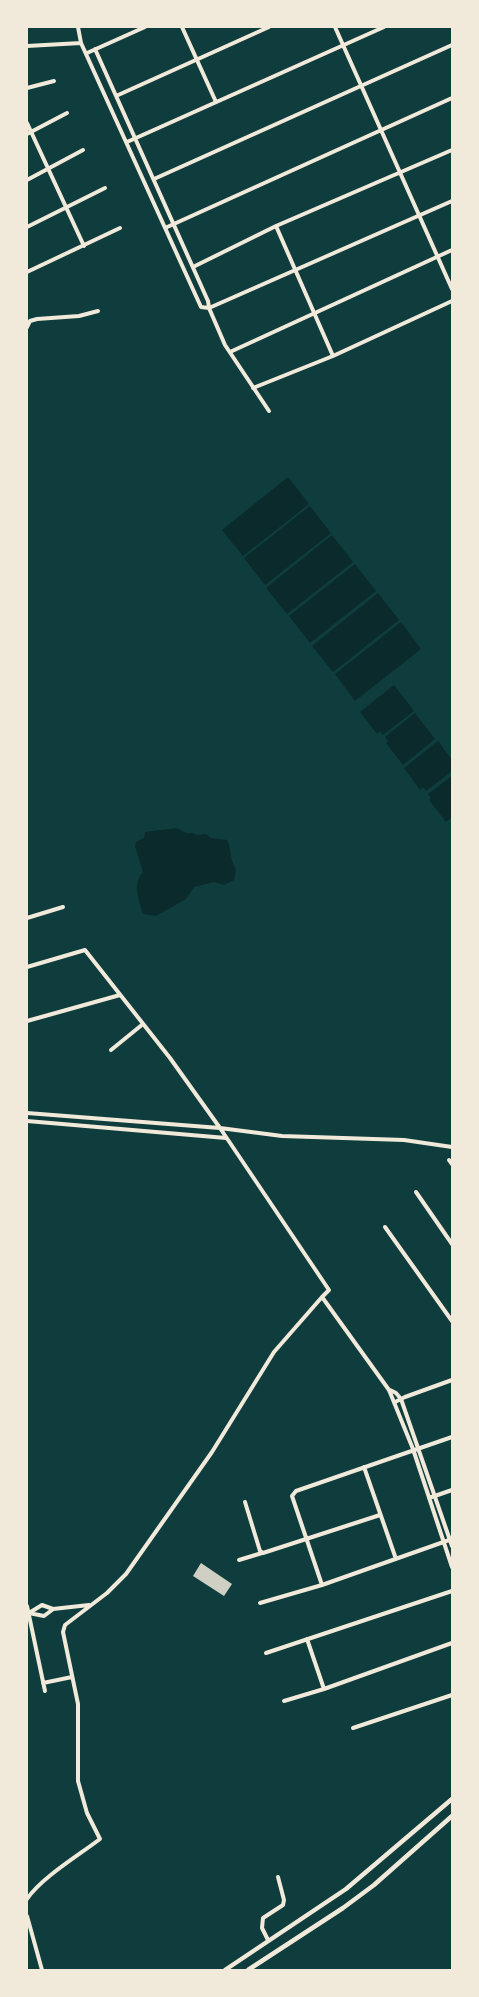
<!DOCTYPE html>
<html>
<head>
<meta charset="utf-8">
<style>
	body { margin:0 }
	#map { position:relative; width:479px; height:1997px; overflow:hidden; background:#0f3d3e; font-family:Commissioner,sans-serif }
	canvas { display:block }
	.frame { position:absolute; inset:0; border:28px solid #f1e9da; pointer-events:none }
</style>
</head>
<body>
<div id="map">
<canvas width="479" height="1997"></canvas>
<div class="frame"></div>
</div>
<script>
const context = document.querySelector('canvas').getContext('2d');
context.lineJoin = 'round';
function fillPath(path, color) {
  context.fillStyle = color;
  context.fill(path, 'evenodd');
}
function stroke(path, color, width, dash) {
  context.strokeStyle = color;
  context.lineWidth = width;
  context.lineCap = dash ? 'butt' : 'round';
  context.setLineDash(dash || []);
  context.stroke(path);
}
const water = new Path2D(`
	M288 477 309 504 243 556 222 530Z
	M310 506 331 533 265 585 244 558Z
	M332 535 353 562 287 614 266 588Z
	M355 564 376 591 310 643 289 616Z
	M378 593 399 620 333 672 312 646Z
	M401 622 421 649 355 701 335 674Z
	M394 685 414 711 383 735 380 731 377 734 360 712Z
	M415 713 435 739 403 765 386 743 388 741 385 737Z
	M438 741 452 760V771L426 791 423 787 420 790 404 768Z
	M452 776V817L446 822 429 800 431 798 428 794Z
	M177 828 186 833H193L197 835 206 834 211 838 227 840C232 851 230 861 236 870L234 880 224 885 214 882 194 887 186 899 156 916 143 914C139 901 132 883 143 872L135 846 136 842 144 838 145 832Z`);
const building = new Path2D(`
	M201 1563 232 1584 224 1596 193 1576Z`);
const minor = new Path2D(`
	M78 27 81 43 201 307 209 308 452 201
	M182 27 216 102
	M335 27 452 289
	M27 46 81 43
	M95 49 208 301 209 308 225 345 269 411
	M87 53 145 27
	M27 88 54 81
	M116 96 269 27
	M27 123 84 246
	M27 134 67 113
	M127 142 384 27
	M154 179 452 45
	M27 180 83 150
	M276 226 333 356
	M27 227 105 188
	M165 228 452 98
	M193 267 276 226 452 150
	M27 272 120 228
	M27 327 30 321 37 319 79 316 98 311
	M230 352 452 250
	M253 388 333 356 452 301
	M27 918 63 907
	M27 967 85 950 170 1058 220 1128 329 1290 322 1297 389 1390 413 1449 452 1567
	M27 1021 120 995
	M111 1050 143 1024
	M27 1113 220 1128 282 1136 404 1140 452 1147
	M27 1121 226 1138
	M449 1160 452 1164
	M416 1192 452 1244
	M385 1227 452 1321
	M390 1390 396 1393 401 1399 452 1546
	M395 1402 405 1397 452 1380
	M364 1467 396 1559
	M429 1498 452 1490
	M245 1502 260 1551 263 1553 380 1515
	M239 1560 262 1553
	M322 1585 292 1496 296 1491 452 1437
	M260 1603 322 1585 452 1539
	M27 1606 45 1691
	M29 1613 42 1605 53 1609 89 1605
	M29 1613 44 1616 52 1610
	M307 1639 324 1689
	M266 1653 452 1591
	M43 1683 72 1677
	M284 1701 324 1689 452 1643
	M353 1728 452 1695
	M27 1899C41 1878 79 1855 100 1839L87 1813 78 1781V1704L63 1632 65 1625 107 1593 126 1574 212 1452 274 1352 322 1297
	M27 1916 42 1970
	M268 1940 262 1928 263 1918 283 1905 284 1900 278 1877`);
const tertiary = new Path2D(`
	M225 1970 346 1889 452 1799
	M248 1970 343 1908 374 1885 452 1816`);
fillPath(water, '#0a2a2b');
fillPath(building, '#cfcfc3');
stroke(minor, '#f1e9da', 4);
stroke(tertiary, '#f1e9da', 4.5);
</script>
</body>
</html>
